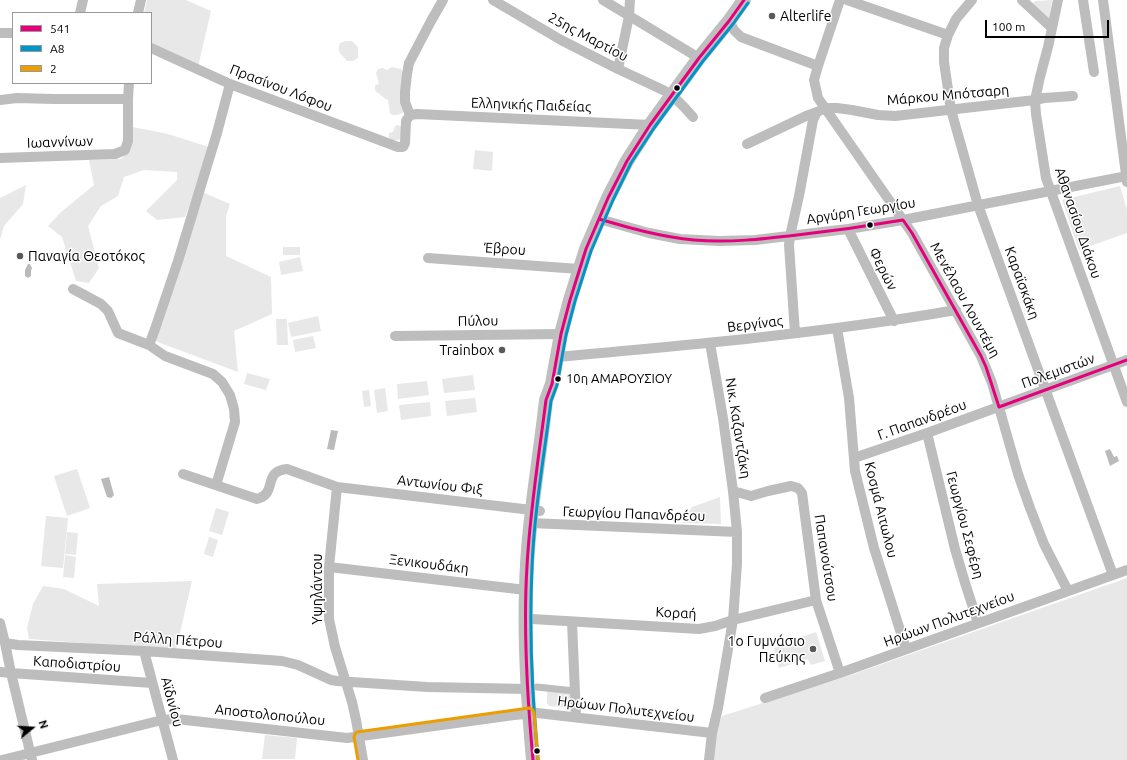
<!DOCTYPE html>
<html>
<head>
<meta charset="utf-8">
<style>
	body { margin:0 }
	#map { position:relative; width:1127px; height:760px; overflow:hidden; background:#fff; font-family:Ubuntu,sans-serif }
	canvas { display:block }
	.legend { position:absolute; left:12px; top:12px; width:140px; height:72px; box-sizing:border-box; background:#fff; border:1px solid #999; margin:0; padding:5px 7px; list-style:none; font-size:12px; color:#000 }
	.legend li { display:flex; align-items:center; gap:8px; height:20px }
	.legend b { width:20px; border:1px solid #999 }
	.north { position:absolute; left:12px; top:708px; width:40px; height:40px; -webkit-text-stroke:3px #fff; paint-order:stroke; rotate:72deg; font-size:11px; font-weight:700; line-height:16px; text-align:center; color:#000 }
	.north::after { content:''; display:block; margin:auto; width:14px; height:18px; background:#000; clip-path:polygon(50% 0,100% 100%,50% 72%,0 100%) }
	.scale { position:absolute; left:985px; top:20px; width:124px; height:18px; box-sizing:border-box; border:2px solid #000; border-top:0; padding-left:5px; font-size:12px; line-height:14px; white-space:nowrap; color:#000; -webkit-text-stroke:3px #fff; paint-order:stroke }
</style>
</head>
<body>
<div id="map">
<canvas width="1127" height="760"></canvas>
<ul class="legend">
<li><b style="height:5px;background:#e5007d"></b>541</li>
<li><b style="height:5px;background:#0095c8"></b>A8</li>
<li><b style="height:5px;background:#eb9e00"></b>2</li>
</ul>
<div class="north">N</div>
<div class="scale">100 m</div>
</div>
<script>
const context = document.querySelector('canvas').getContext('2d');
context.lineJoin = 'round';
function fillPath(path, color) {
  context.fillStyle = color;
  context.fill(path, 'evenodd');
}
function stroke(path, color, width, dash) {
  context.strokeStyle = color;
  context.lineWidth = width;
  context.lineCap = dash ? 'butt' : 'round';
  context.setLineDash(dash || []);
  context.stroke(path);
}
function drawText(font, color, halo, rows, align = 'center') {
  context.font = font + ' Ubuntu,sans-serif';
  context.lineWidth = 3;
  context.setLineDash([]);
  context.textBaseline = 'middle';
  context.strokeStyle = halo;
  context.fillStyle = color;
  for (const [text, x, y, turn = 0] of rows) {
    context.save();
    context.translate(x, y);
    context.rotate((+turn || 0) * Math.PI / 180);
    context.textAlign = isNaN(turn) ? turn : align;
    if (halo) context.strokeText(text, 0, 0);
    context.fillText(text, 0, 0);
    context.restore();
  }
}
const green = new Path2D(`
	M147 0H186L211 11 198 67 151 47V13H144Z
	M1052 0 1049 18 1048 19 1034 6 1033 3 1035 1Z
	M346 41H352L358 47V58L353 61H347C342 54 336 53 340 43Z
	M392 67 401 69 403 74 405 111C400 115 396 116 390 114L388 100C383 98 381 94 376 92L375 89V85L379 84 376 73 378 69 383 68 387 70Z
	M398 125 401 127 402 139 398 140H391L389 137V133L393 132 395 126Z
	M133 127 168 134 209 147 196 189 185 217 157 220 146 211 177 180V172L144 170 124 177 118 196 101 206 88 226 99 268 89 283 76 281 62 237 48 226 60 213 94 185 89 160 121 159 130 151Z
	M475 150 493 152 492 171 473 169Z
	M26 185 23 204 4 226 0 240V198Z
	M1120 186 1127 210V233L1079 250 1062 200Z
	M202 192 230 204 226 216V256L271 277 272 314 234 331 238 372 155 341Z
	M283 247H300V255H283Z
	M300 257 303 271 281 275 279 262Z
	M318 316 321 331 291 337 288 323Z
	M276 319H287L288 345H277Z
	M313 336 316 348 295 352 293 340Z
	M247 373 270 379 266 390 244 384Z
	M473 375 475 390 444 393 442 379Z
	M427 381 429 395 398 399 397 384Z
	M385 388 388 411 377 413 374 390Z
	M369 390 371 406 364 407 362 391Z
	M475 398 477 412 447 416 445 401Z
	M430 402 431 416 401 420 399 405Z
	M77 469 90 508 67 516 54 476Z
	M720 497 721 524 682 523 692 507Z
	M216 508 229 512 222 535 209 531Z
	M46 516 68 518 63 568 41 566Z
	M67 532 78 533 76 555 65 554Z
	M209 537 218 540 213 557 204 554Z
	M65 555 76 557 74 578 63 577Z
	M1127 578V760H713L714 737 722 716 848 676Z
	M192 581 176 650 29 639 27 628 33 604 43 586 64 589 99 606 97 584Z
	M816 632 825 661 811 665 808 659 779 668 774 648 802 640 801 637Z
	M547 690 571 692V705L569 708 549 706 547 703Z
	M265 735 297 738 295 759H262Z`);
const water = new Path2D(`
	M28 264H30L32 268 31 271V276L28 278 25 276V270Z
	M331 430 338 431 334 450 327 449Z
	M1110 449 1114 457 1117 456 1119 461 1110 466 1105 451Z
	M109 477 114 495 111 498 107 497 101 479Z`);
const pedestrian = new Path2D(`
	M537 687 575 691`);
const minor = new Path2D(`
	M493 0 561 40 618 69 663 90 672 95 684 107 693 117
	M603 0 699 58
	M840 0 818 66 814 80 818 98 912 233 981 356 992 383 1018 474 1030 508 1044 544 1068 591
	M847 0 948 35
	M972 0 956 19 948 35 944 48V62L951 110 978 205 1113 575
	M1022 0 1052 28
	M1058 0 1048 47 1040 77 1035 100 1036 114 1046 178 1127 402
	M1083 0 1094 72
	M1103 0 1127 182
	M80 13 83 0
	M138 13 141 0
	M729 21 734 30 741 37 818 66
	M0 33H13
	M151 48 230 84 398 147H403L405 143 406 121 410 115
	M618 69 629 16 630 0
	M0 100 17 98 54 99H128
	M410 115 417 114 650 125
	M410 115 405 102V92L407 74 409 63 431 21 443 0
	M747 144 806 116 817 112
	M0 158 115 154 125 150 128 141V99L129 83
	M599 219 649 233 680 239 719 241 755 240 848 229 903 220 1127 176
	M848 229 894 321
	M428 258 579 269
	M73 289 101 304 108 311 118 333 149 345
	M837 328 849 398 855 471 874 548 906 649
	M795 333 789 245 790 236 799 196 813 120 817 112 826 108H837L852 110 878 115 895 116 1035 100 1044 98 1073 96
	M395 336 561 334
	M710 343 723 418 733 491 751 496 768 491 791 486 798 488 802 493 816 600 840 673
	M557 357C690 345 824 333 956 310
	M927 433 955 549 966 586 978 623
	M854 458 927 433 1127 360
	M183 474 257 499C278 494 262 471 287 469L337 487 540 511
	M216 485 235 422 234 409 230 395 222 382 213 374 165 356 149 345 155 329 178 261 217 133 230 84
	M337 487 329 567V619L335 647 352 702 356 720 363 760
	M531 523 737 532
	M329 567 526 590
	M532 619 699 629 715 626 733 620 816 600
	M572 622 576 717
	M0 623 5 643 11 673 32 760
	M5 643 18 645 144 651 282 661 298 665 331 680 337 681 427 687 528 689
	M144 651 173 760
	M0 672 11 673 152 683
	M765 698 840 673 1127 570
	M2 760 162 720 176 719 347 738 514 715 537 713 712 733
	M709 760 712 733 718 708 733 620 737 564V532L733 491`);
const secondary = new Path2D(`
	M533 760C528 704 524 647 526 590 527 527 539 464 546 400L552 384 561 334 570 300 586 249 608 198 627 161 650 125 699 58 729 21 744 0`);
const bus1 = new Path2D(`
	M599 219C630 228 661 237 694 240 729 243 763 239 797 235 833 231 868 226 903 220L912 233 981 356 986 367 999 407 1127 360
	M533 760C527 695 523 631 527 566 530 510 539 455 546 400L552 384 561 334 570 300 586 249 608 198 627 161 650 125 699 58 729 21 744 0`);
const bus2 = new Path2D(`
	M538 760C532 696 529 632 532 568 534 512 544 457 551 401L557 385 566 335 575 301 591 251 613 200 631 163 654 128 703 61 733 24 748 3`);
const bus3 = new Path2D(`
	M358 760 354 737 355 734 357 732 529 708 532 709 534 712 538 760`);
const markers = [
	[772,16,4,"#595959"],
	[677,88,3.5,"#000"],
	[870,225,3.5,"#000"],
	[20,256,4,"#595959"],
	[502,350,4,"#595959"],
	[558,379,3.5,"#000"],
	[813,649,4,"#595959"],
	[537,751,3.5,"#000"]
];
const busNames = [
	["10η ΑΜΑΡΟΥΣΙΟΥ",566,379]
];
const poiNames = [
	["Alterlife",780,16],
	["Παναγία Θεοτόκος",28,256],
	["Trainbox",494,350,"right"],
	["1ο Γυμνάσιο",805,641,"right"],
	["Πεύκης",805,657,"right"]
];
const streetNames = [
	["25ης Μαρτίου",588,37,28],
	["Πρασίνου Λόφου",281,88,21],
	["Μάρκου Μπότσαρη",948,95,-5],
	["Ελληνικής Παιδείας",531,105,2],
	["Ιωαννίνων",60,142,-2],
	["Αργύρη Γεωργίου",861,211,-9],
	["Αθανασίου Διάκου",1078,223,71],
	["Έβρου",505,249,4],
	["Φερών",883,269,63],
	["Καραϊσκάκη",1022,283,70],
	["Μενέλαου Λουντέμη",965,300,61],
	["Πύλου",478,321,-1],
	["Βεργίνας",755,324,-7],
	["Πολεμιστών",1058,371,-20],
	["Γ. Παπανδρέου",922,420,-20],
	["Νικ. Καζαντζάκη",738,428,81],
	["Αντωνίου Φιξ",440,485,7],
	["Κοσμά Αιτωλου",881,510,76],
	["Γεωργίου Παπανδρέου",634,514,2],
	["Γεωργίου Σεφέρη",965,525,75],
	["Παπανούτσου",826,558,81],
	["Ξενικουδάκη",429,564,7],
	["Υψηλάντου",317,589,-90],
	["Κοραή",676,613,3],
	["Ηρώων Πολυτεχνείου",949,619,-20],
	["Ράλλη Πέτρου",178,640,4],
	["Καποδιστρίου",77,664,4],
	["Αϊδινίου",172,702,75],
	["Ηρώων Πολυτεχνείου",626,709,7],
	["Αποστολοπούλου",270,715,6]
];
fillPath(green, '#e8e8e8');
fillPath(water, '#bababa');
stroke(pedestrian, '#bdbdbd', 7);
stroke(minor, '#bdbdbd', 10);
stroke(secondary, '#bfbfbf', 14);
stroke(bus1, '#e5007d', 3);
stroke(bus2, '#0095c8', 3);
stroke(bus3, '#eb9e00', 3);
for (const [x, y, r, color] of markers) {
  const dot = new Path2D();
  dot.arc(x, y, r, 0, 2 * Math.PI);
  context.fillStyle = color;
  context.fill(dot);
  stroke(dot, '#fff', 1.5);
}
drawText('13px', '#000', '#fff', busNames, 'left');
drawText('14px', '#000', '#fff', poiNames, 'left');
drawText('14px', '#000', '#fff', streetNames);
</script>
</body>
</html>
